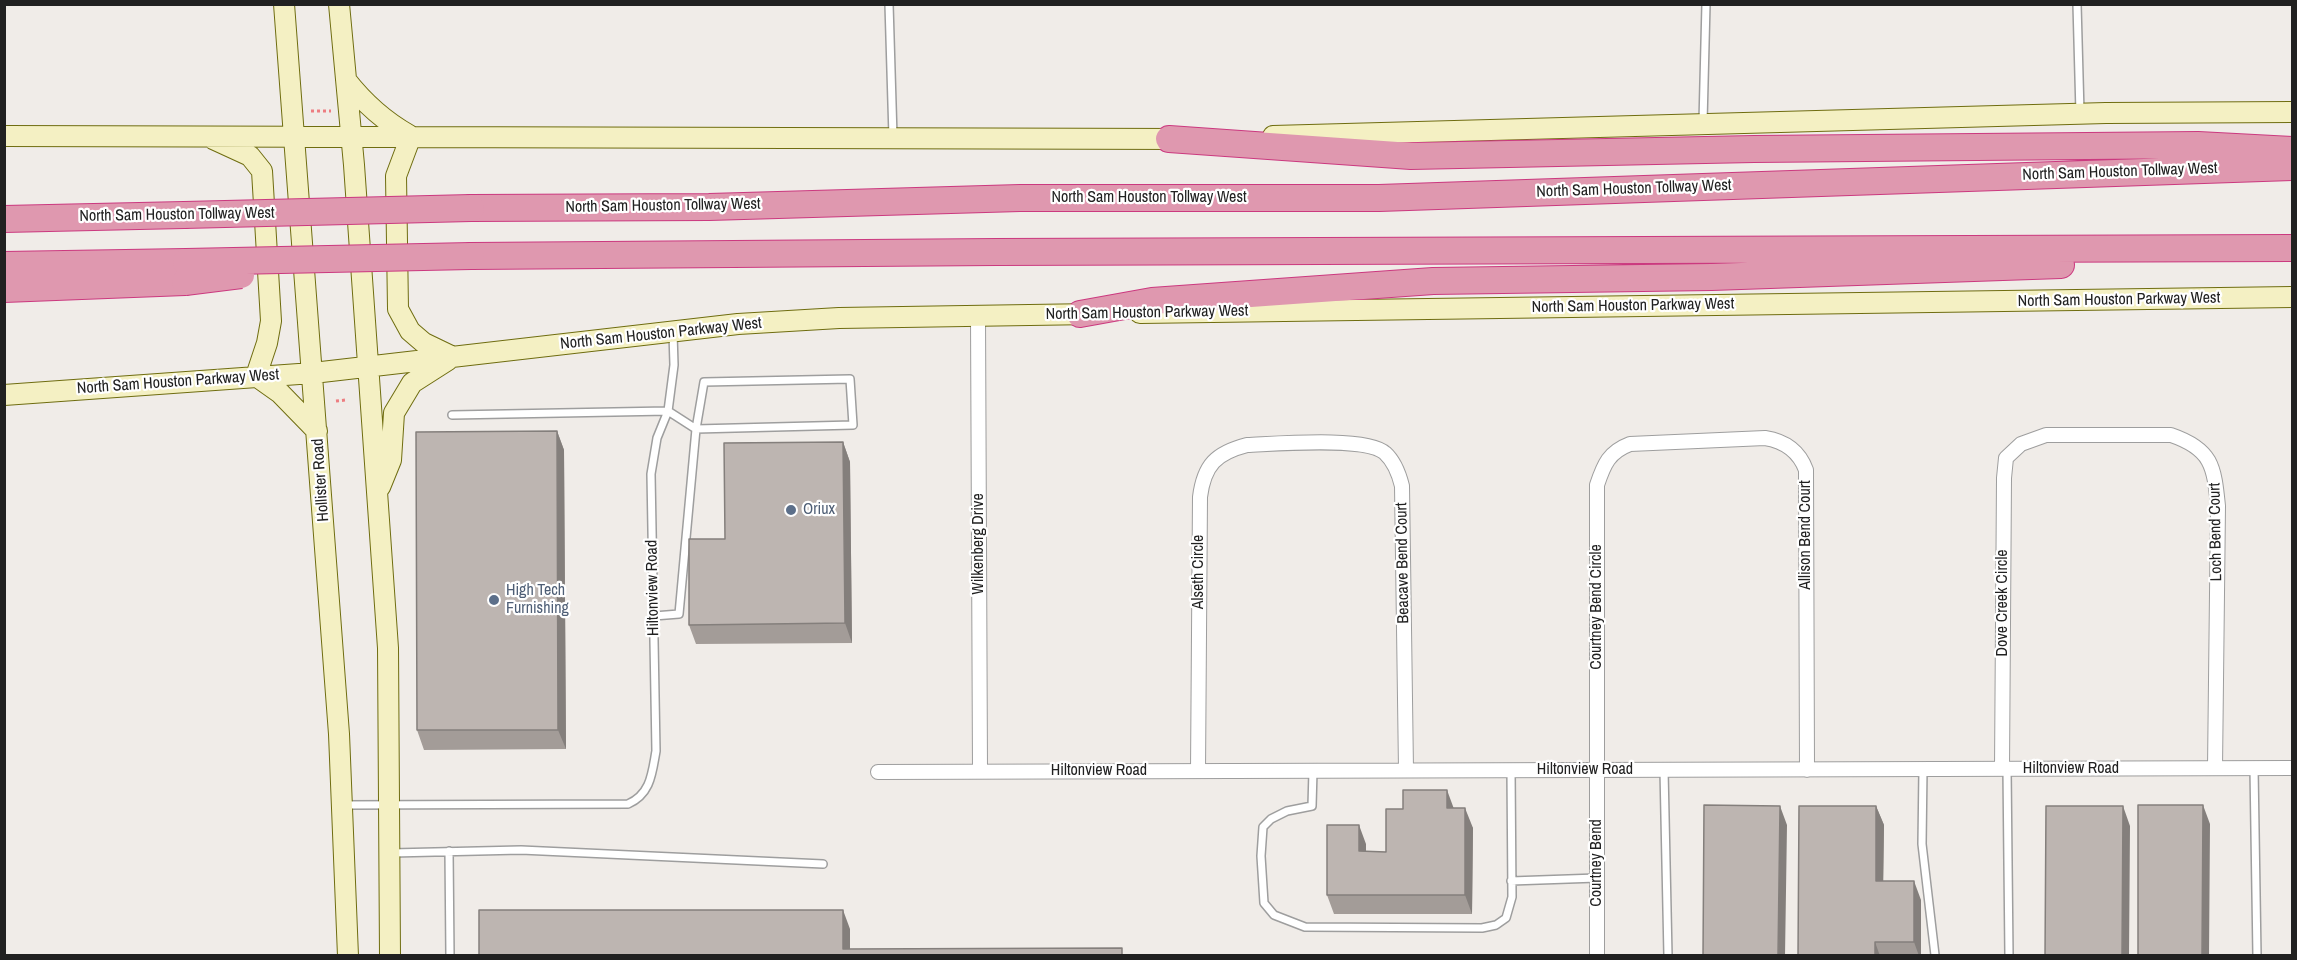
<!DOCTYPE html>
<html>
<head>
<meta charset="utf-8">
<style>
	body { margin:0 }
	#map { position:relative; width:2297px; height:960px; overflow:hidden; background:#f0ece8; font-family:"Archivo Narrow",sans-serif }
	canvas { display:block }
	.frame { position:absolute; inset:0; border:6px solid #212121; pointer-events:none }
</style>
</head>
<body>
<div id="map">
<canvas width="2297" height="960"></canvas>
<div class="frame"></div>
</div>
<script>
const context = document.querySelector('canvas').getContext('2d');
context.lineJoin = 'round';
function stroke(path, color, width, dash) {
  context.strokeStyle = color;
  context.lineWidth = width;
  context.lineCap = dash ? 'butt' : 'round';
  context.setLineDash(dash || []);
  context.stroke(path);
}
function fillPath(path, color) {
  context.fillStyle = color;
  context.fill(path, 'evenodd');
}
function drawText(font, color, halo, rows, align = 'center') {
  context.font = font + ' "Archivo Narrow",sans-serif';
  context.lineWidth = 4.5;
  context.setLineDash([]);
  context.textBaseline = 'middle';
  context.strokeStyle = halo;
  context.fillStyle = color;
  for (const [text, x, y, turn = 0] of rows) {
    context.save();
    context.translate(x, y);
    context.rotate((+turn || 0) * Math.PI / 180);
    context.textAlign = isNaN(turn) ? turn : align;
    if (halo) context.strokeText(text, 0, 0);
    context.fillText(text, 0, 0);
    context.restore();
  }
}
const path = new Path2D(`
	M311 111H331
	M336 401 346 400`);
const lane = new Path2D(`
	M889 4 893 137
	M2077 4 2080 113
	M1703 122 1706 4
	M850 379 853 425 696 429 704 382Z
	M452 415 668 411 696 429 679 614 654 616
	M2254 768 2257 956
	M1923 769 1922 844 1935 955
	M2007 769 2009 956
	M1664 770 1668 956
	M1313 771 1312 806 1287 811 1271 819 1263 827 1261 856 1264 903 1274 915 1305 927 1482 928 1496 925 1506 918 1512 897 1511 770
	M345 805 628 804C651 794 652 773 656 751L651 474 657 438 668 411 674 365 673 333
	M449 851 450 956
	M392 853 521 850 823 864
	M1511 881 1597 878`);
const street = new Path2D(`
	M978 316 980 771
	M2002 769 2004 478 2006 458 2021 444 2046 435H2171C2212 449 2214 466 2218 506L2215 768
	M1198 771 1200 497C1204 465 1216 453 1247 445 1274 444 1367 436 1385 453 1395 462 1399 474 1402 486L1406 770
	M878 772 2292 768
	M1597 956V485C1604 464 1609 452 1630 444L1765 438C1784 441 1799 451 1806 470L1807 770`);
const secondary = new Path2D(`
	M284 4 339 734 348 956
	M339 4 354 165 388 648 390 956
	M346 80C364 103 384 121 409 135
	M4 136 1183 139
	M411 136 396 176 398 309 410 331 424 343 453 357
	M1273 136 2106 113 2292 112
	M213 139 250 156 262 171 271 321 267 343 256 376
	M1140 313 2292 297
	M256 376 280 393 317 431
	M4 395 313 373 738 324 839 318 1093 314
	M380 487 391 460 394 413 412 383 448 360`);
const highway = new Path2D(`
	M1169 139 1411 156 1754 149 2198 145 2292 150
	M471 208 709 207 1020 198H1379L2292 167
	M4 219 184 215
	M471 256 996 252 2292 248
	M4 265 186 262
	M4 289 185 282
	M1080 314 1152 301 1433 281 1712 277 2061 265`);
const highwayBridge = new Path2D(`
	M184 215 471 208
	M186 262 471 256
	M185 282 241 275`);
const wall = new Path2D(`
	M557 431 564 450 566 749 424 750 417 730Z
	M843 442 850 462 852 643 696 644 689 625 725 539Z
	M1876 806 1884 825 1883 881 1921 900V956H1798Z
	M1454 808 1473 828 1472 914H1334L1327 895 1366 844V851L1386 852Z`);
const shadedWall = new Path2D(`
	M557 431 564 450 566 749 558 730Z
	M843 442 850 462 852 643 845 623Z
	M1447 790 1454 809 1447 808Z
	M2203 805 2210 824 2209 956H2202Z
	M1780 806 1787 825 1785 956H1778Z
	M1876 806 1884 825 1883 900 1876 881Z
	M2123 806 2130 826 2129 956H2122Z
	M1465 808 1473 828 1472 914 1465 895Z
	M1359 825 1366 844V871L1359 851Z
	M1914 881 1921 900V956H1919L1914 942Z
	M843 910 850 929V956L843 949Z
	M1875 942 1880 956H1875Z`);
const building = new Path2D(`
	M557 431 558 730H417L416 432Z
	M843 442 845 623 689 625V539H725L724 443Z
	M1403 790H1447V808H1465V895H1327V825H1359V851L1386 852V809H1403Z
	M1704 805 1780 806 1778 956H1703Z
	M2138 805H2203L2202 956H2138Z
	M1799 806H1876V881H1914V942H1875V956H1798Z
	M2046 806H2123L2122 956H2045Z
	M479 910H843V949L1122 948V956H479Z`);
const markers = [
	[791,510,6,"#5c6f8a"],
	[494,600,6,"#5c6f8a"]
];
const streetNames = [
	["North Sam Houston Tollway West",2120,172,-2],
	["North Sam Houston Tollway West",1634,189,-2],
	["North Sam Houston Tollway West",1149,198],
	["North Sam Houston Tollway West",663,206,-1],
	["North Sam Houston Tollway West",177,215,-1],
	["North Sam Houston Parkway West",2119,300,-1],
	["North Sam Houston Parkway West",1633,306,-1],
	["North Sam Houston Parkway West",1147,313,-1],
	["North Sam Houston Parkway West",661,334,-6],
	["North Sam Houston Parkway West",178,382,-4],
	["Hollister Road",321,480,-94],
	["Loch Bend Court",2216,532,-91],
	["Allison Bend Court",1806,535,-90],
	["Wilkenberg Drive",979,544,-90],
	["Beacave Bend Court",1403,563,-91],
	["Alseth Circle",1199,572,-90],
	["Hiltonview Road",653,588,-91],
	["Dove Creek Circle",2003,603,-90],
	["Courtney Bend Circle",1597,607,-90],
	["Hiltonview Road",2071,769],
	["Hiltonview Road",1585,770],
	["Hiltonview Road",1099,771],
	["Courtney Bend",1597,863,-90]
];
const serviceNames = [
	["Oriux",803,510],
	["High Tech",506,591],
	["Furnishing",506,609]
];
stroke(lane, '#9e9e9e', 10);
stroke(street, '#9e9e9e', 16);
stroke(secondary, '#6f6d10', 22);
stroke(highway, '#cb397f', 28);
stroke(path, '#ed7d81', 3, [3, 3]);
stroke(lane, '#fff', 7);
stroke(street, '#fff', 14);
stroke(secondary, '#f4f0c3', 20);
stroke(highway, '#df98af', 26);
stroke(highwayBridge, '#cb397f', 28, []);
stroke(highwayBridge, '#df98af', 26);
fillPath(wall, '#a39c98');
fillPath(shadedWall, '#847f7c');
fillPath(building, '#bdb5b1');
stroke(building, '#847f7c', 1.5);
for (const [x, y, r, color] of markers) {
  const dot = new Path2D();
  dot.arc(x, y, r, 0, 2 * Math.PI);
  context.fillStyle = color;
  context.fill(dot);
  stroke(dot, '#fff', 2);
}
drawText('16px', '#212121', '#fff', streetNames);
drawText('16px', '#4e5e75', '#fff', serviceNames, 'left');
</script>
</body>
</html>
